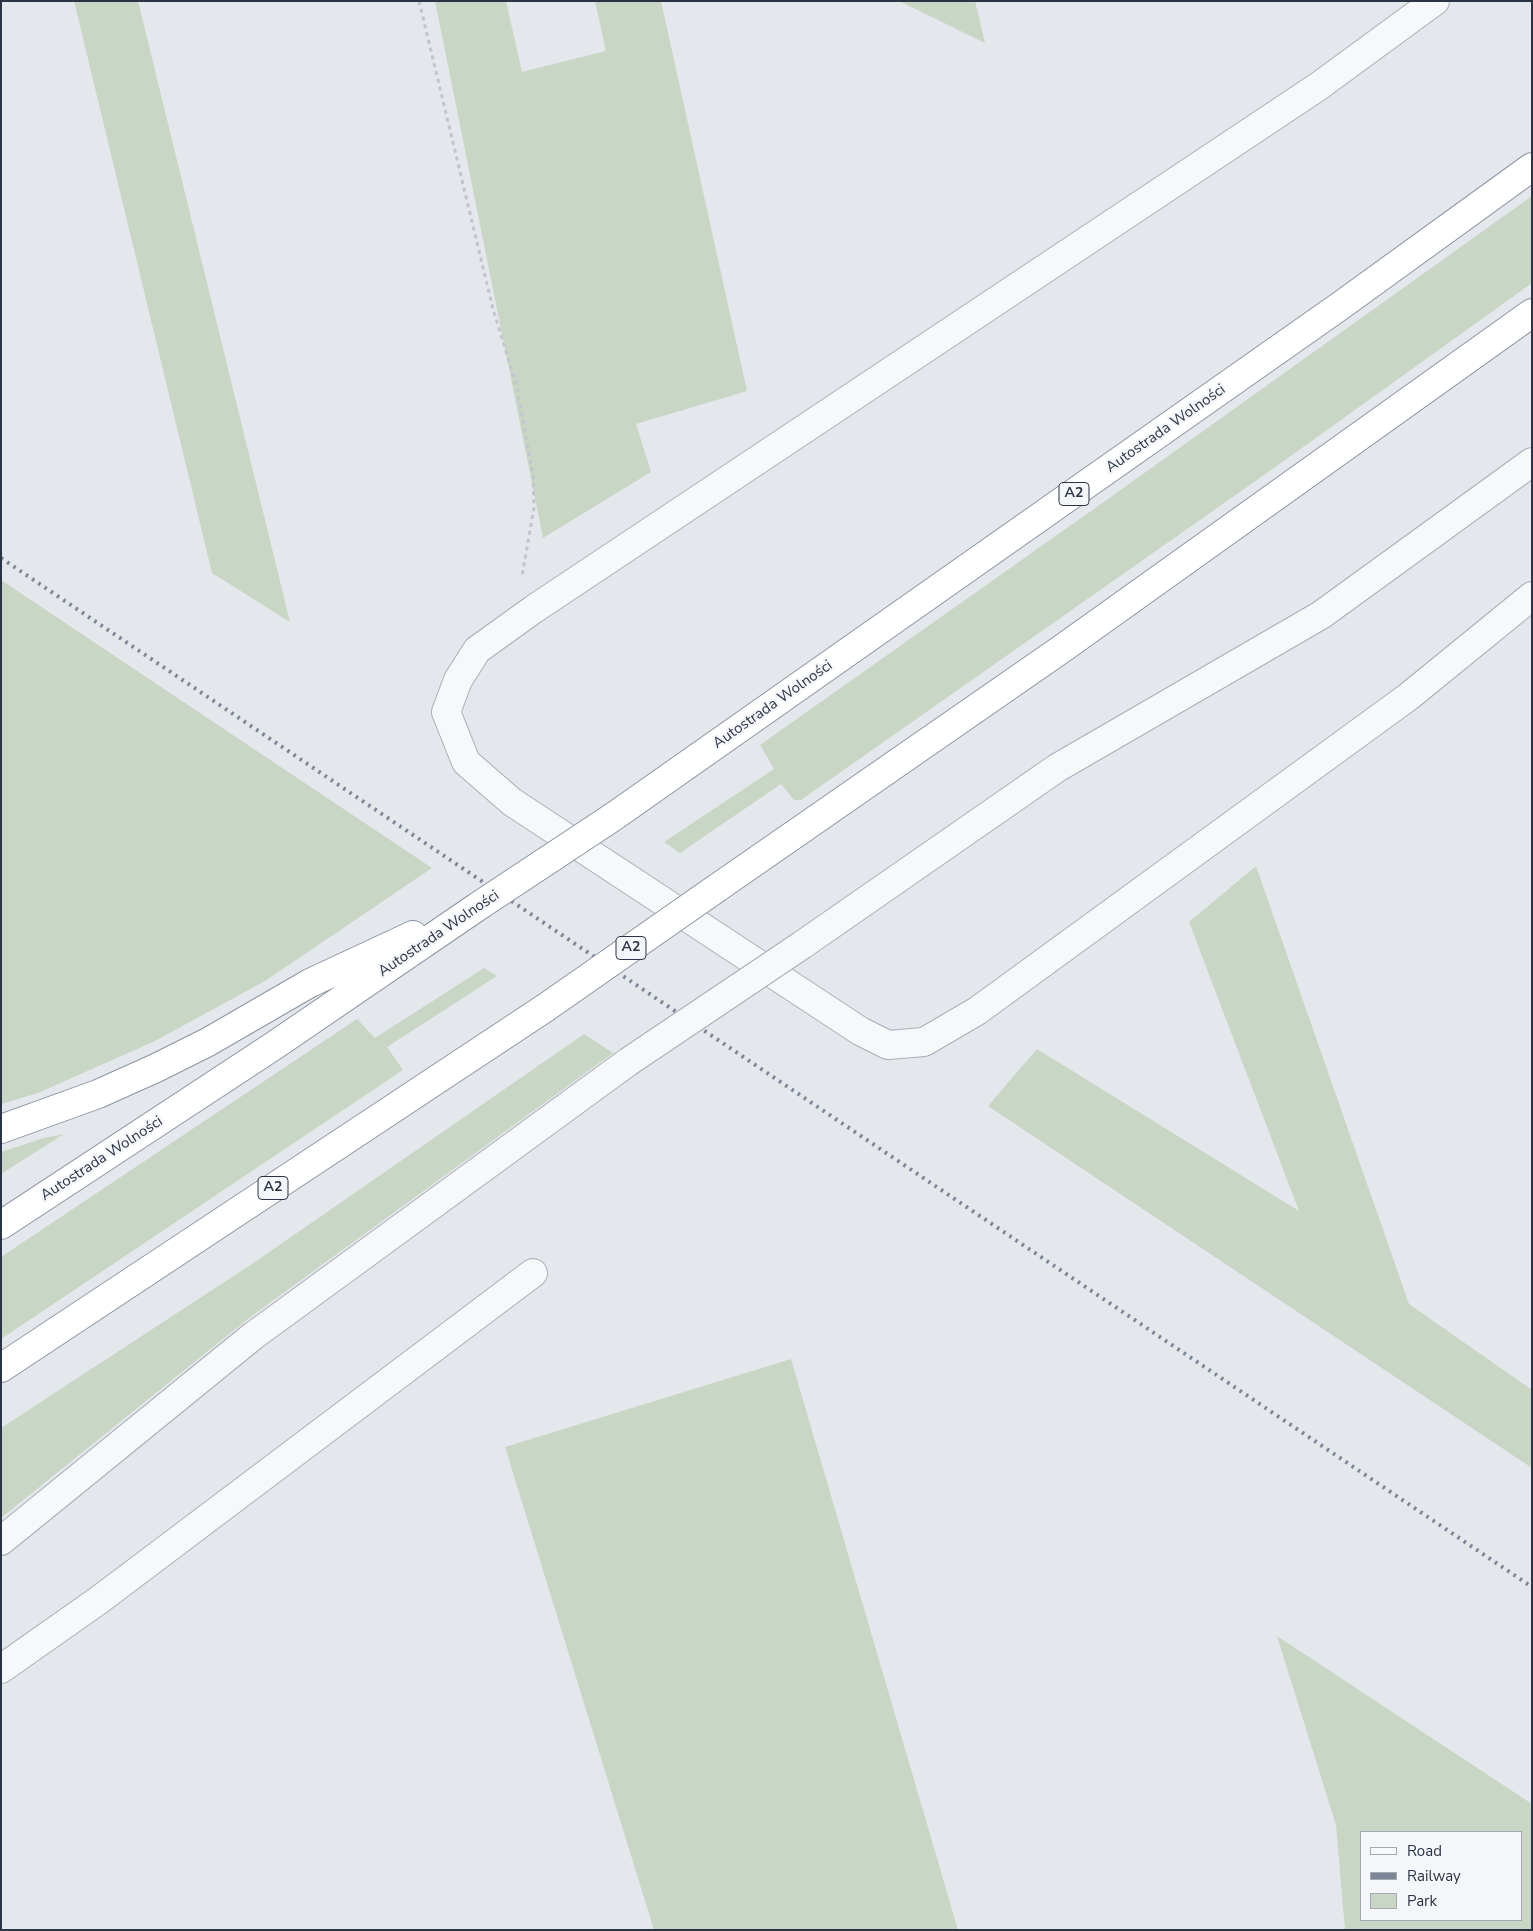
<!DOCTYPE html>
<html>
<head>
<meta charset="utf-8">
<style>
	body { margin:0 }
	#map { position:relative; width:1533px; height:1931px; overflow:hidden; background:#e4e7ec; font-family:"Nunito Sans",sans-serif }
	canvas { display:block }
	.frame { position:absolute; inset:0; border:2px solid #2b3445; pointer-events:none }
	.legend { position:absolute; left:1360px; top:1831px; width:162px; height:90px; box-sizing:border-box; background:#f4f6f9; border:1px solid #a4a8b1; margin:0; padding:6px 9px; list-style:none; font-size:15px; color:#2b3445 }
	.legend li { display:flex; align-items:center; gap:10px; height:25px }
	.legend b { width:25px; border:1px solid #a4a8b1 }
</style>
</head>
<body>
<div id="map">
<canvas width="1533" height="1931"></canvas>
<div class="frame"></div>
<ul class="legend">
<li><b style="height:6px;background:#f7f8fa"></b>Road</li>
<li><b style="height:6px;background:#7d8696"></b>Railway</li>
<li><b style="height:14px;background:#c9d6c5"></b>Park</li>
</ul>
</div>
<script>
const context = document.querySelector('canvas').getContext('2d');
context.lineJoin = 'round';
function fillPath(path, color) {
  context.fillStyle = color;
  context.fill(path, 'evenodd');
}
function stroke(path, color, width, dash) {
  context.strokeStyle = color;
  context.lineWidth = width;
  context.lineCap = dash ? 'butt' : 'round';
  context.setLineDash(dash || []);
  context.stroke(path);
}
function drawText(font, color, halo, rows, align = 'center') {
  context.font = font + ' "Nunito Sans",sans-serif';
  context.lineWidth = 4.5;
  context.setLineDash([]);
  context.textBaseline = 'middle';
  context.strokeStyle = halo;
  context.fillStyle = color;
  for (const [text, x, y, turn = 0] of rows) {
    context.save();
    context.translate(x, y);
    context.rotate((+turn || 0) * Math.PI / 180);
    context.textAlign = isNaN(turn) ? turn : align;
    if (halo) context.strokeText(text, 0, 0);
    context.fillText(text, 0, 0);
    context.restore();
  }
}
const green = new Path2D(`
	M74 1H138L290 622 212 573Z
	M435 1H506L522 72 606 51 595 1H661L747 391 636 424 651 472 543 538Z
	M899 1H975L985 43Z
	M1532 196V283L1274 468 801 800H794L781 784 680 853 664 842 774 769 760 745 1115 494Z
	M1 580 432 868 265 981 155 1041 38 1093 1 1104Z
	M1256 866 1409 1304 1532 1390V1468L988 1106 1037 1049 1299 1211 1189 922Z
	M484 968 497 976 387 1047 403 1070 1 1339V1257L357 1019 375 1038Z
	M584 1034 613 1053 249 1318 1 1518V1428L252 1264Z
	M64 1134 1 1174V1152L44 1138Z
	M791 1359 958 1930H654L505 1447Z
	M1277 1636 1532 1804V1930H1345L1336 1825ZM1362 1832H1522V1920H1362Z`);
const path = new Path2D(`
	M419 1 493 309 517 387 533 476 534 508 522 576`);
const minor = new Path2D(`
	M1435 1 1319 86 534 609 477 650 458 680 446 712 466 762 512 802 860 1031 888 1045 924 1042 977 1011 1408 697 1532 596
	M802 945 1057 768 1321 615 1532 462
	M1 1541 253 1336 628 1062
	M1 1669 99 1600 533 1273`);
const highway = new Path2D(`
	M613 817 1340 306 1532 167
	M717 888 1063 648 1532 313
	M1 1129 98 1094 156 1068 208 1042 310 983 413 935
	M1 1225 275 1045 480 905
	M1 1368 545 1008`);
const rail = new Path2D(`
	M1 558 1532 1587`);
const minorBridge = new Path2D(`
	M628 1062 802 945`);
const highwayBridge = new Path2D(`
	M480 905 613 817
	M545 1008 717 888`);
const shields = [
	[1074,494,30],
	[631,948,30],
	[273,1188,30]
];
const shieldNames = [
	["A2",1074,494],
	["A2",631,948],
	["A2",273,1188]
];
const streetNames = [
	["Autostrada Wolności",1166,429,-35],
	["Autostrada Wolności",773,705,-35],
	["Autostrada Wolności",439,934,-34],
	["Autostrada Wolności",102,1159,-33]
];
fillPath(green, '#c9d6c5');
stroke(minor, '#a9aeb7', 30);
stroke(highway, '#8b94a3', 30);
stroke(path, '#c2c5cb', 3, [4, 4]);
stroke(minor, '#f7f8fa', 28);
stroke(highway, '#fff', 28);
stroke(rail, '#7d8696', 4, [2.5, 5]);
stroke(minorBridge, '#a9aeb7', 30, []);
stroke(highwayBridge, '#8b94a3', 30, []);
stroke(minorBridge, '#f7f8fa', 28);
stroke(highwayBridge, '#fff', 28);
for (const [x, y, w] of shields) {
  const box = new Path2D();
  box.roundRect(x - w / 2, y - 11.5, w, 23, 4);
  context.fillStyle = '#f4f6f9';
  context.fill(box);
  stroke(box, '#2b3445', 1);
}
drawText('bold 14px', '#2b3445', null, shieldNames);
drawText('15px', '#2b3445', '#f4f6f9', streetNames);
</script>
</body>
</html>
